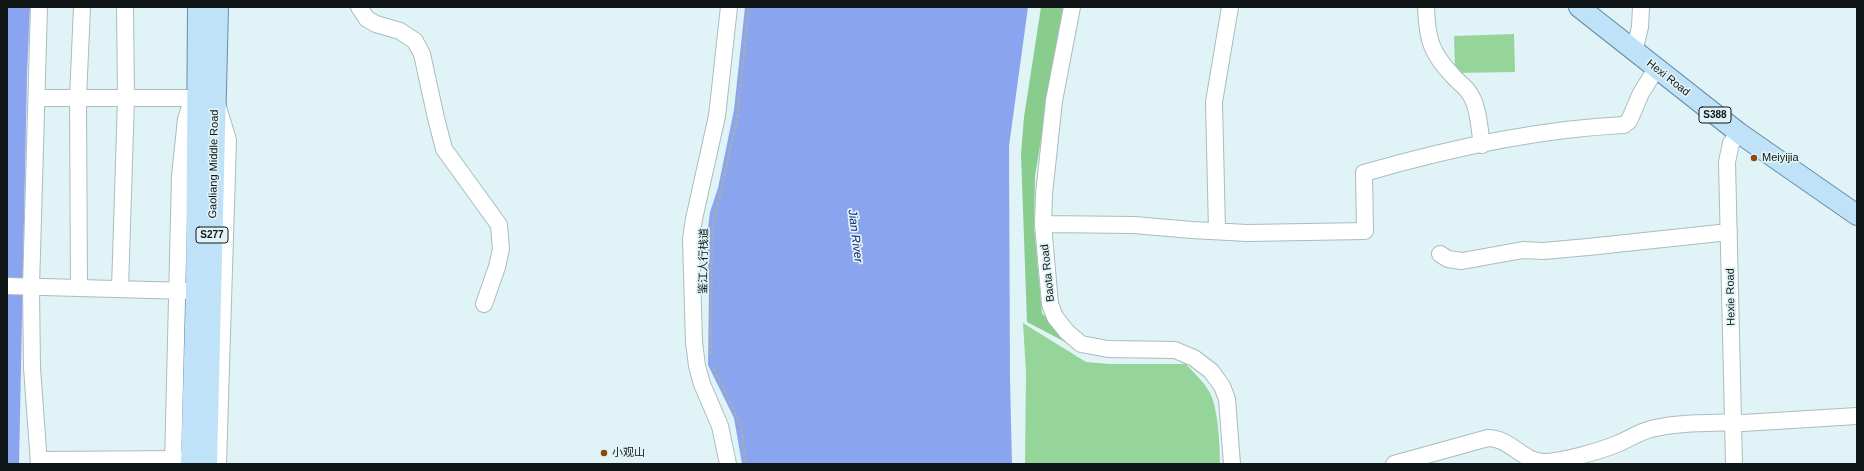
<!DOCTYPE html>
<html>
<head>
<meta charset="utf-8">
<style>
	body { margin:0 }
	#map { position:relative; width:1864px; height:471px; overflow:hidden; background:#e0f3f6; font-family:Arial,sans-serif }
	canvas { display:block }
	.frame { position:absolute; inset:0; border:8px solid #101617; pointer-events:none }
</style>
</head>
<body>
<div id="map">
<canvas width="1864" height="471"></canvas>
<div class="frame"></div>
</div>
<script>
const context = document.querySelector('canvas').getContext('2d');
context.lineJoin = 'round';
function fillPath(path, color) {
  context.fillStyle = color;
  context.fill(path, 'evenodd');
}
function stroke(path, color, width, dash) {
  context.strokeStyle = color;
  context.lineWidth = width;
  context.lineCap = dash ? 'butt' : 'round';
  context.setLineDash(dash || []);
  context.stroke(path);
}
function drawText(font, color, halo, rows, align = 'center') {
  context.font = font + ' Arial,"Noto Sans SC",sans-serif';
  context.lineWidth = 3.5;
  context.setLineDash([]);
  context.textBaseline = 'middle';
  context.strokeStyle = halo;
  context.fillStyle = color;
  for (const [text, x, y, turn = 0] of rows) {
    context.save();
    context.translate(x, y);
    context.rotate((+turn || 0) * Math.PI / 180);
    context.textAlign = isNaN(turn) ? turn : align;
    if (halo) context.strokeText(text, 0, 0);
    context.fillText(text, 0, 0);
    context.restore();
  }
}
const green = new Path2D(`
	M1514 34 1515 72 1455 73 1454 36Z
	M1023 323 1086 362 1110 364H1186C1194 373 1204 382 1210 393 1218 408 1220 446 1220 464H1025L1026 373Z`);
const forest = new Path2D(`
	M1041 7H1063L1035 176 1034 226 1042 313 1069 344 1027 322 1021 154 1024 117Z`);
const water = new Path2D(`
	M7 7H30L27 75 19 464H7Z
	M745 7H1028L1009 146 1010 380 1012 464H742L734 418 708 365 709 286 707 236 710 212 718 188 734 110Z`);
const path = new Path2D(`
	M711 355 712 231 737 119 749 7
	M714 368 741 425 746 464`);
const minor = new Path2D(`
	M359 7 367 19 376 24 400 31 415 41 422 54 436 118 444 149 499 225 501 249 497 267 484 304
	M1072 7 1054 101 1044 194 1043 224 1050 304 1055 317 1067 332 1081 344 1108 349 1175 350 1194 358 1211 371 1222 386 1227 399 1232 464
	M1426 7C1427 39 1431 53 1453 76 1458 82 1466 87 1470 94 1479 108 1479 128 1482 145
	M1634 52 1640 27 1641 7
	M37 98H198
	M1043 224 1134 225 1192 230 1247 233 1365 231 1364 173C1447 149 1538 129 1624 125L1629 121 1641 93 1656 69
	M1217 231 1214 102 1230 7
	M1440 254 1448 259 1462 261 1523 250 1543 251 1588 247 1729 232
	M7 286 187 291
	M79 288 78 98 82 7
	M120 289 126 98 125 7
	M39 460 184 459
	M39 464 32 368 31 287 39 7
	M173 464 180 176 186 119 190 107 198 98
	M218 464 228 140 218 107
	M728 464 720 426 702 384 697 366 694 342 691 239 694 219 717 116 729 7
	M1394 464 1488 438C1510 438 1522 461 1543 462 1561 462 1600 451 1617 444 1629 439 1639 432 1651 429 1677 422 1706 424 1733 422L1743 423 1857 416
	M1734 464 1727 162 1731 143 1739 133`);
const major = new Path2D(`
	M1579 7 1739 133 1857 215
	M191 464 196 291 198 7
	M207 464 218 7`);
const markers = [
	[1754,158,4,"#8a4914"],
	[604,453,4,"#8a4914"]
];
const shields = [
	[1715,115,32],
	[212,235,32]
];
const shieldNames = [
	["S388",1715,115],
	["S277",212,235]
];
const streetNames = [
	["Hexi Road",1668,78,38],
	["Gaoliang Middle Road",214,164,-89],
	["鉴江人行栈道",704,261,-89],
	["Baota Road",1048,273,-96],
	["Hexie Road",1731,297,-91]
];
const poiNames = [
	["Meiyijia",1762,158],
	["小观山",612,453]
];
const waterNames = [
	["Jian River",855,236,83]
];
fillPath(green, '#95d59a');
fillPath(forest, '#89cd8e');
fillPath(water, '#8ba4ef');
stroke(minor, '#aabcbf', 18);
stroke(major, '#668ea7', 22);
stroke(path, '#a0afb2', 2.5, [4, 2]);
stroke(minor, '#fff', 16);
stroke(major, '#bfe2f8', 20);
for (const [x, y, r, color] of markers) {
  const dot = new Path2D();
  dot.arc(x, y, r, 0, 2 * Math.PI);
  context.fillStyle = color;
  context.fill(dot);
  stroke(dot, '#e0f3f6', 1.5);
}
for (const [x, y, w] of shields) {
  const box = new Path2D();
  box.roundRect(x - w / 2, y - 8, w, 16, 3);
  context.fillStyle = '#e0f3f6';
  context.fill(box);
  stroke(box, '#101617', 1);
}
drawText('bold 10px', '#101617', null, shieldNames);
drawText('11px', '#101617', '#e0f3f6', streetNames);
drawText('11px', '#101617', '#e0f3f6', poiNames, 'left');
drawText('italic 12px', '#172377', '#e0f3f6', waterNames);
</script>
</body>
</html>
